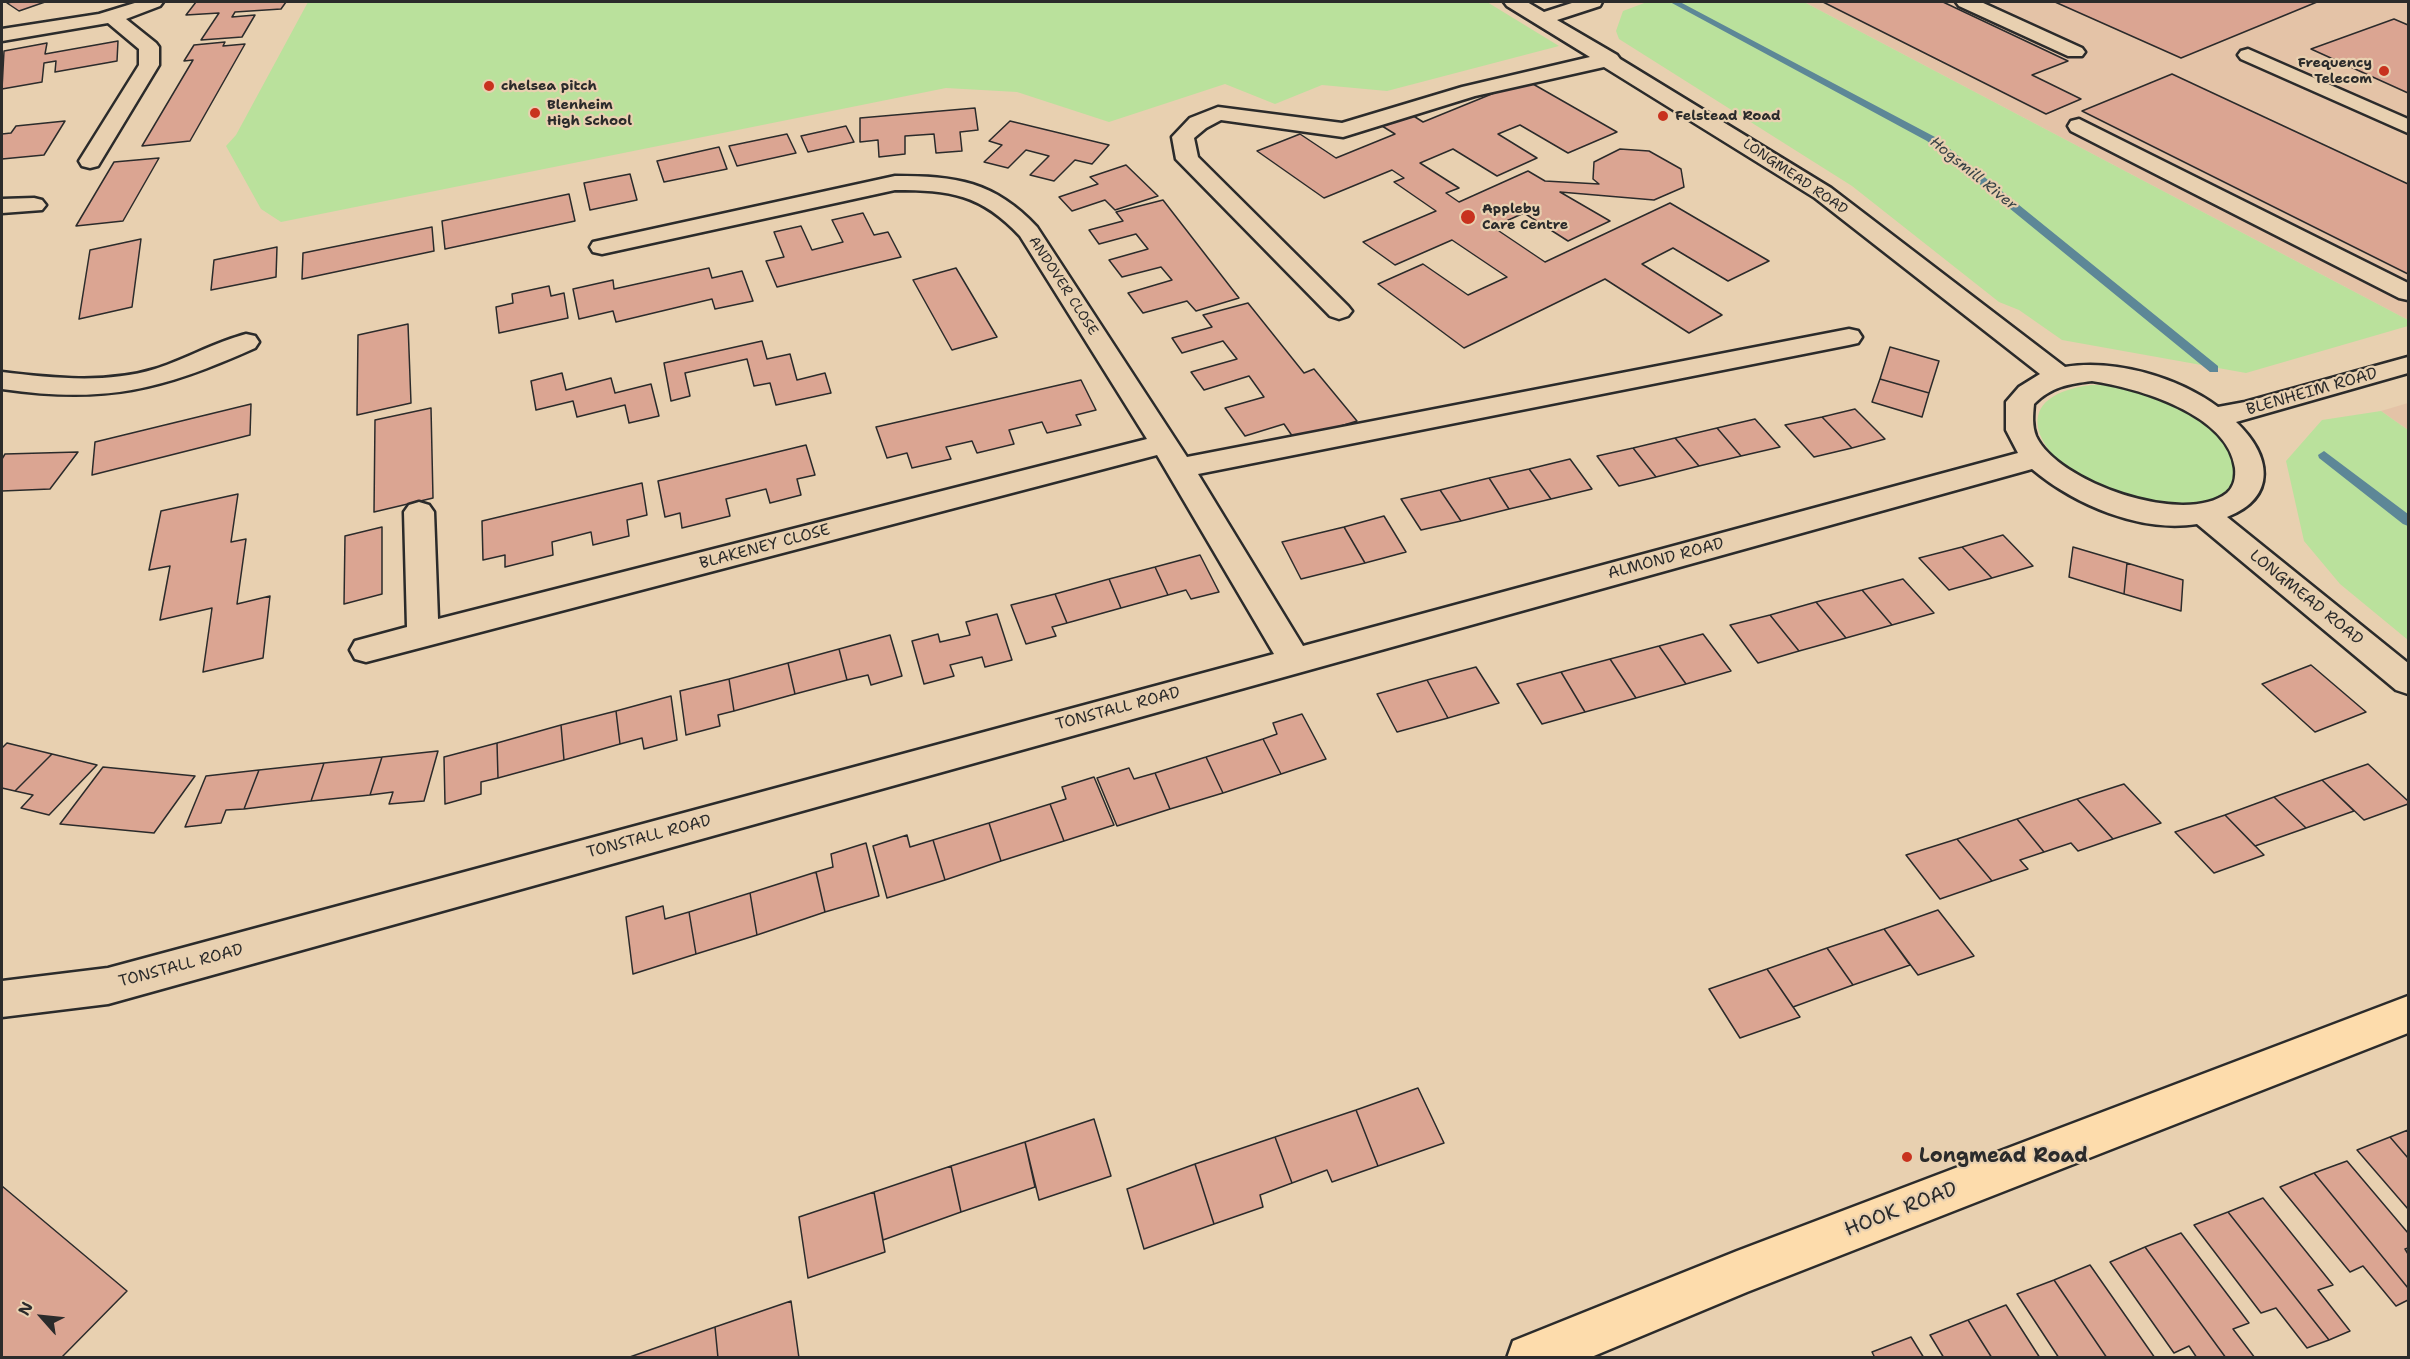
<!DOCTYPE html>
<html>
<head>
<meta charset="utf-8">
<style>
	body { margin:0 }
	#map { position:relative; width:2410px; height:1359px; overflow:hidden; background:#e8d0b0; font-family:"Shantell Sans",sans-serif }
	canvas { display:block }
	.frame { position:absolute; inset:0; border:3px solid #2b2b2b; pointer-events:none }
	.north { position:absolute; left:12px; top:1287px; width:60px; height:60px; -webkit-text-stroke:4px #e8d0b0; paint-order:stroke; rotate:297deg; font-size:16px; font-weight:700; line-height:24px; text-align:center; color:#2b2b2b }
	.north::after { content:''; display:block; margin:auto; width:21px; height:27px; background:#2b2b2b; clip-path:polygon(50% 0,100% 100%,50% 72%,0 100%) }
</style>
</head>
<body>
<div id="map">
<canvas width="2410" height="1359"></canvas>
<div class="frame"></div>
<div class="north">N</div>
</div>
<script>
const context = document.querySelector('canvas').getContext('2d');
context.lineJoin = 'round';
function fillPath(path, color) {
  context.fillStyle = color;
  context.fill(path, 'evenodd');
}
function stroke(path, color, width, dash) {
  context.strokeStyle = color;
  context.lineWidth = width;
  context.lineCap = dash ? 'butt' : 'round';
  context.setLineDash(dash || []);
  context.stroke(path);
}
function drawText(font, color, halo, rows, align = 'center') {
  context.font = font + ' "Shantell Sans",sans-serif';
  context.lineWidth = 4.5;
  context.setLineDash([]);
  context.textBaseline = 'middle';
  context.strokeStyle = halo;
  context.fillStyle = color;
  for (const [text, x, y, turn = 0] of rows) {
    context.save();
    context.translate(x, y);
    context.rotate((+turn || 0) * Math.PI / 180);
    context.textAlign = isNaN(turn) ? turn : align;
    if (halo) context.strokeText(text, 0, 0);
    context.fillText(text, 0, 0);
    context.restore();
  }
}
const built = new Path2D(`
	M1804 2H2408V320Z
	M2408 403V430L2381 411Z`);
const green = new Path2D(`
	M308 2H1487L1559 46 1387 91 1322 85 1275 104 1225 84 1109 122 1017 92 946 88 281 222 261 209 226 146 236 135Z
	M1647 2H1804L2408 320V326L2246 373 2062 340 2019 310 1999 302 1852 186 1619 39 1616 31 1623 11Z
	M2091 385C2106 385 2122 386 2136 390 2167 398 2260 441 2231 485 2223 498 2204 503 2191 504 2160 507 2126 500 2097 487 2041 461 2000 397 2091 385Z
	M2381 411 2408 430V640L2340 584 2304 541 2286 461 2322 420Z`);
const stream = new Path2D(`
	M1670 2H1680L1935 137 2218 366V372H2210L1927 141Z
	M2324 451 2408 514V526L2403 524 2319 458 2318 455Z`);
const building = new Path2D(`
	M12 2H45L19 11 7 3Z
	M196 2H286L281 9 235 12 232 17 255 15 242 37 201 40 219 13 186 15Z
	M1823 2H1943L2068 61 2032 75 2081 99 2046 114Z
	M2055 2H2317L2181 58Z
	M2394 19 2408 25V93L2311 49Z
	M118 41 117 61 55 72 56 61 44 63 42 82 2 89 4 51 47 43 45 54Z
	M225 42 223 46 245 44 190 141 142 146 193 60 184 61 194 45Z
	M2172 74 2408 184V274L2082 111Z
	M1526 80 1617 132 1568 153 1520 125 1498 134 1537 158 1497 176 1453 149 1420 163 1459 188 1446 193 1459 202 1528 171 1545 181 1599 184 1593 179 1594 162 1620 149 1649 151 1681 169 1684 187 1654 200 1560 192 1610 221 1568 241 1524 213 1493 227 1545 262 1670 203 1769 261 1728 281 1673 248 1642 264 1722 315 1689 333 1605 279 1464 348 1378 284 1423 264 1468 295 1507 277 1452 240 1395 265 1363 242 1436 211 1394 182 1404 178 1392 170 1324 198 1257 151 1300 134 1336 158 1395 134 1382 126 1412 115 1423 122Z
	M975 108 978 130 960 132 962 151 936 153 934 134 905 136V154L879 157 878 140 860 142V118Z
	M65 121 44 155 2 159V134L11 133 16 126Z
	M1010 121 1109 145 1092 164 1075 160 1054 181 1030 175 1049 156 1026 150 1008 168 984 162 1002 145 989 141Z
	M846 126 854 142 808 152 801 136Z
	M787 134 796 153 737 166 729 146Z
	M719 147 727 169 664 182 657 161Z
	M159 158 123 221 76 226 114 162Z
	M1126 165 1158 196 1115 210 1105 200 1072 211 1059 197 1098 184 1090 177Z
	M630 174 637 200 590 210 584 183Z
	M569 194 575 221 445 249 442 221Z
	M1163 200 1239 298 1196 311 1187 301 1143 313 1128 293 1172 280 1161 267 1122 277 1109 260 1148 249 1136 234 1099 244 1089 230 1123 221 1116 212Z
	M863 213 874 235 888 232 901 257 777 287 766 261 784 257 774 232 801 226 812 250 843 242 832 220Z
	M432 227 434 251 302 279 303 253Z
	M141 239 132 307 79 319 90 250Z
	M277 247 276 277 211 290 214 260Z
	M709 268 712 278 742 271 753 301 715 309 712 299 616 322 613 311 579 319 573 289 613 280 614 289Z
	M956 268 997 337 952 350 913 280Z
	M549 286 551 296 564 293 568 318 499 333 496 307 513 303 512 294Z
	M1248 303 1304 373 1314 369 1357 421 1295 440 1284 424 1245 436 1225 408 1264 397 1249 376 1204 390 1191 372 1237 359 1223 341 1182 353 1172 338 1212 327 1203 315Z
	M408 324 411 403 357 415 358 335Z
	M762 341 767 359 790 354 797 380 825 373 831 393 776 405 770 383 754 386 747 359 685 373 690 396 671 401 664 363Z
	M1890 347 1939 361 1929 393 1880 379Z
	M562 373 566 390 611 378 615 393 651 384 659 416 629 423 625 405 577 417 573 401 536 410 531 381Z
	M1880 379 1929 393 1922 417 1872 402Z
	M1081 380 1096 410 1076 415 1081 425 1047 433 1042 422 1009 430 1014 444 977 453 972 441 946 447 951 459 912 468 907 453 887 458 876 427Z
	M251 404 250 435 92 475 95 442Z
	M431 408 433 498 374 512 375 420Z
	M1855 409 1885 439 1852 448 1822 417Z
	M1822 417 1852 448 1814 457 1785 425Z
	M1755 419 1780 447 1741 456 1717 428Z
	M1717 428 1741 456 1699 466 1675 438Z
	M1675 438 1699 466 1656 477 1633 448Z
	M806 445 815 475 797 479 801 495 770 503 766 489 726 499 730 516 682 528 680 513 665 517 658 481Z
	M1633 448 1656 477 1619 486 1597 456Z
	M78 452 50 489 2 491V459L5 454Z
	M1570 459 1592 489 1551 499 1529 469Z
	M1529 469 1551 499 1509 509 1489 478Z
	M1489 478 1509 509 1461 521 1440 490Z
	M642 483 647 515 627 520 629 536 593 545 591 532 552 542 553 555 505 567V555L483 560 482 521Z
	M1440 490 1461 521 1421 530 1401 499Z
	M238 494 231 542 246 539 237 604 270 596 263 658 203 672 212 608 160 620 170 566 149 570 161 511Z
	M1384 516 1406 552 1365 563 1344 527Z
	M382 527V594L344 604 345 536Z
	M1344 527 1365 563 1301 579 1282 542Z
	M2003 535 2033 566 1992 578 1962 547Z
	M1962 547 1992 578 1949 590 1919 558Z
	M2073 547 2127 563 2124 594 2069 577Z
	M1200 555 1219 592 1191 599 1186 590 1168 595 1155 567Z
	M2127 563 2183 580 2181 611 2124 594Z
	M1155 567 1168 595 1121 608 1109 579Z
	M1109 579 1121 608 1067 623 1055 594Z
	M1903 579 1934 613 1892 625 1862 590Z
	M1862 590 1892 625 1846 638 1816 602Z
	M1055 594 1067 623 1052 627 1056 636 1026 644 1011 605Z
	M1816 602 1846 638 1799 651 1770 615Z
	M997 614 1012 660 985 667 982 657 950 665 954 676 924 684 912 641 938 634 940 642 970 635 966 622Z
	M1770 615 1799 651 1758 663 1730 625Z
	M1703 634 1731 671 1686 684 1659 646Z
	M890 635 902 676 871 685 868 675 847 680 839 649Z
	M1659 646 1686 684 1636 698 1610 659Z
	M839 649 847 680 795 694 788 663Z
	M1610 659 1636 698 1585 712 1561 672Z
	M788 663 795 694 734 711 729 679Z
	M2311 665 2366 712 2315 732 2262 684Z
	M1476 667 1499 703 1448 718 1427 680Z
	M1561 672 1585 712 1542 724 1517 684Z
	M729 679 734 711 718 715 720 726 686 735 680 691Z
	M1427 680 1448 718 1397 732 1377 694Z
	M671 696 677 740 644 749 642 738 620 744 616 711Z
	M616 711 620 744 564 760 561 725Z
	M1302 714 1326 759 1281 774 1263 739 1277 734 1273 723Z
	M561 725 564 760 498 778 497 743Z
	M1263 739 1281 774 1223 793 1206 757Z
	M7 743 52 754 15 791 2 788V748Z
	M497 743 498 778 481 782V794L445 804 444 757Z
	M438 751 424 801 389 804 393 792 370 795 382 757Z
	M52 754 97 765 49 815 21 808 33 795 15 791Z
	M382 757 370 795 311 801 324 763Z
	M1206 757 1223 793 1170 809 1155 773Z
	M324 763 311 801 244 809 259 770Z
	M2368 764 2408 801V804L2364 820 2322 780Z
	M103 767 195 776 154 833 60 824Z
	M1129 768 1134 779 1155 773 1170 809 1117 826 1097 778Z
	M259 770 244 809 226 810 221 823 185 827 206 776Z
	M1094 777 1114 825 1064 841 1050 804 1066 799 1062 787Z
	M2322 780 2354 811 2306 828 2274 797Z
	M2124 784 2161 823 2113 839 2077 799Z
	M2274 797 2306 828 2255 846 2225 815Z
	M2077 799 2113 839 2078 851 2071 843 2044 852 2017 819Z
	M1050 804 1064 841 1001 861 989 823Z
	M2225 815 2264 855 2214 873 2175 832Z
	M2017 819 2044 852 2020 860 2028 869 1992 881 1957 839Z
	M989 823 1001 861 945 880 933 840Z
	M907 835 910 847 933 840 945 880 887 898 873 846Z
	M1957 839 1992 881 1940 899 1906 855Z
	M866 843 879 896 825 912 816 872 833 867 831 854Z
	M816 872 825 912 757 935 750 893Z
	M750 893 757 935 696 954 689 912Z
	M663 906 665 919 689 912 696 954 633 974 626 917Z
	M1938 910 1974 956 1918 975 1884 929Z
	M1884 929 1910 965 1853 985 1827 948Z
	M1827 948 1853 985 1793 1007 1767 969Z
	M1767 969 1800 1017 1740 1038 1709 989Z
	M1418 1088 1444 1143 1378 1166 1356 1110Z
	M1356 1110 1378 1166 1332 1182 1327 1170 1292 1183 1275 1137Z
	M1094 1119 1111 1176 1039 1200 1025 1142Z
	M2408 1130V1158L2390 1137Z
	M1275 1137 1292 1183 1260 1195 1263 1207 1214 1224 1195 1164Z
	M2390 1137 2408 1158V1209L2357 1150Z
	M1025 1142 1035 1187 961 1212 951 1166Z
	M2347 1161 2408 1233V1248L2405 1249 2408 1254V1288L2314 1173Z
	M1195 1164 1214 1224 1144 1249 1127 1189Z
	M951 1166 961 1212 883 1240 874 1192Z
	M2314 1173 2408 1288V1300L2396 1306 2363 1266 2350 1272 2280 1187Z
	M2 1186 127 1291 61 1358H2Z
	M874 1192 885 1252 808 1278 799 1217Z
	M2263 1198 2333 1285 2318 1290 2350 1331 2329 1340 2228 1212Z
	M2228 1212 2329 1340 2307 1348 2276 1308 2261 1313 2194 1225Z
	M2181 1233 2249 1323 2233 1329 2255 1358H2226L2145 1247Z
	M2145 1247 2226 1358H2197L2189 1346 2174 1353 2110 1262Z
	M2090 1265 2155 1358H2107L2054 1280Z
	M2054 1280 2107 1358H2059L2017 1294Z
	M791 1301 799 1358H718L715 1327Z
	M2006 1305 2040 1358H1992L1968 1320Z
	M1968 1320 1992 1358H1944L1930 1335Z
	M715 1327 718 1358H627Z
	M1911 1337 1924 1358H1875L1872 1352Z`);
const minor = new Path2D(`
	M138 2H163L160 6 126 19 156 43 159 47V65L98 166 90 168 82 166 79 161 139 65V49L108 23 2 41V29L99 14Z
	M1504 2H1527L1544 12 1575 2H1602L1600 6 1557 20 1617 55 1620 59 1831 188 2065 367C2115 359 2177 377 2218 407L2245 402 2408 357V373L2236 422C2271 455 2278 497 2227 517L2408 663V694L2396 690 2197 524C2141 533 2075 505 2032 469L108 1004 2 1017V981L108 968 1274 654 1157 455 366 662 355 659 350 650 355 641 407 627 404 512 409 505 419 502 429 505 434 512 438 619 1147 439 1020 236C981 194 950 190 895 190L602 254 593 252 590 247 593 242 895 176C956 176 994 181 1037 227L1187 457 1849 329 1858 331 1862 337 1858 343 1849 345 1198 474 1303 646 2018 453 2006 430V402L2019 387 2040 374 1815 198 1604 67 1475 96 1343 137 1221 120 1206 128 1194 138 1198 157 1348 306 1352 311 1348 316 1339 319 1330 316 1176 159 1172 137 1190 118 1218 107 1342 123 1462 87 1590 57 1507 6ZM2092 381C2138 388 2228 414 2235 468 2236 477 2234 487 2227 493 2184 527 2057 482 2036 436 2032 426 2033 415 2034 404 2051 387 2068 384 2092 381Z
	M1956 2H1981L2082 48 2085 52 2082 56H2068L1959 6Z
	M2248 49 2408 119V133L2241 59 2238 55 2241 51Z
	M2079 119 2408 283V300L2399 298 2071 131 2068 126 2071 121Z
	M34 198 42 200 46 205 42 210 2 213V199Z
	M246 334 255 336 259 342 255 348C161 390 106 404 2 389V372C52 378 106 384 155 369 186 359 215 342 246 334Z`);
const major = new Path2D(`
	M2408 996V1033L1747 1292 1589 1358H1507L1513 1341 1737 1251Z`);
const markers = [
	[2384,71,6,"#c8321e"],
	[489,86,6,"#c8321e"],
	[535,113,6,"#c8321e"],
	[1663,116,6,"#c8321e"],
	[1468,217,8,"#c8321e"],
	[1907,1157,6,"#c8321e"]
];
const farPoinames = [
	["Frequency",2372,63,"right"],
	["Telecom",2372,79,"right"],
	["chelsea pitch",501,86],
	["Blenheim",547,105],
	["High School",547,121],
	["Felstead Road",1675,116],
	["Appleby",1482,209],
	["Care Centre",1482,225]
];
const farStreetnames = [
	["LONGMEAD ROAD",1795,177,34],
	["ANDOVER CLOSE",1063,286,57]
];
const farWaternames = [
	["Hogsmill River",1973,174,39]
];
const streetNames = [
	["BLENHEIM ROAD",2312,392,-16],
	["BLAKENEY CLOSE",765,547,-15],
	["ALMOND ROAD",1666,559,-15],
	["LONGMEAD ROAD",2306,598,39],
	["TONSTALL ROAD",1118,709,-15],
	["TONSTALL ROAD",649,837,-15],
	["TONSTALL ROAD",181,966,-15]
];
const nearPoinames = [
	["Longmead Road",1919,1157]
];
const nearStreetnames = [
	["HOOK ROAD",1901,1210,-21]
];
fillPath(built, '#e4c3a7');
fillPath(green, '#bae19c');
fillPath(stream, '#5d8797');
fillPath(building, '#dba592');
stroke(building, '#2b2b2b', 1.5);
stroke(minor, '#2b2b2b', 5);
stroke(major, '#2b2b2b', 5);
fillPath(minor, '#e8d0b0');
fillPath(major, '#fddcac');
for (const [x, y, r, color] of markers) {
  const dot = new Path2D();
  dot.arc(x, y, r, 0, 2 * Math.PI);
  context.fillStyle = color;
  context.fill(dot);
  stroke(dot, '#e8d0b0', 2);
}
drawText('bold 14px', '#2b2b2b', '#e8d0b0', farPoinames, 'left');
drawText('14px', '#2b2b2b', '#e8d0b0', farStreetnames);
drawText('italic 15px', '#374246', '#e8d0b0', farWaternames);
drawText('16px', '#2b2b2b', '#e8d0b0', streetNames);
drawText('bold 20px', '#2b2b2b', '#e8d0b0', nearPoinames, 'left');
drawText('20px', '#2b2b2b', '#e8d0b0', nearStreetnames);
</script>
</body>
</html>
